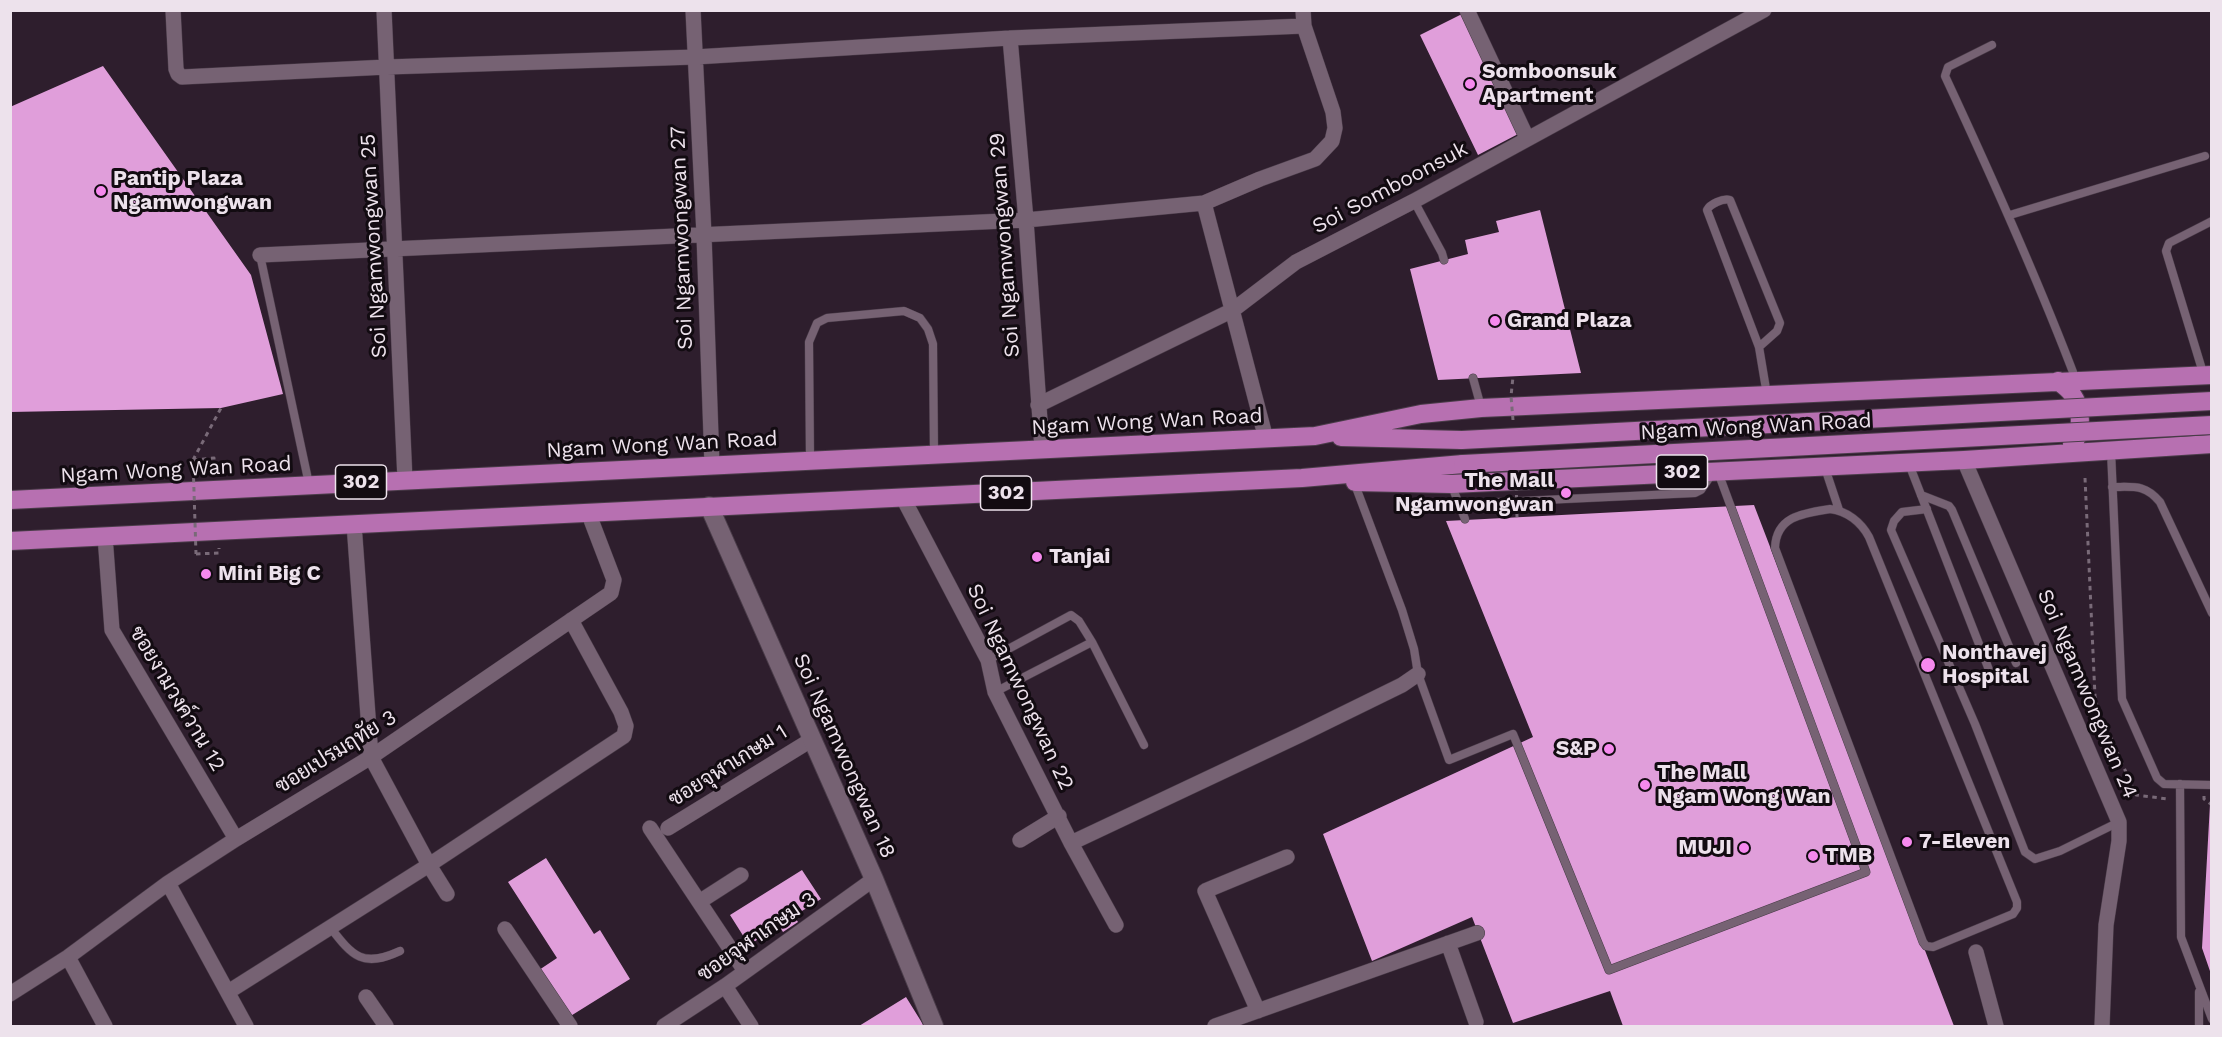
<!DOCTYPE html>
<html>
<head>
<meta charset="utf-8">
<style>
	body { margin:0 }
	#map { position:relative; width:2222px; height:1037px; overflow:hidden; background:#2e1e2d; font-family:"Work Sans",sans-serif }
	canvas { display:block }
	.frame { position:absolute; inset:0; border:12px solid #ede2ec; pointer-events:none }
</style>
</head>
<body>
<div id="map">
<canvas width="2222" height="1037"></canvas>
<div class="frame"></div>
</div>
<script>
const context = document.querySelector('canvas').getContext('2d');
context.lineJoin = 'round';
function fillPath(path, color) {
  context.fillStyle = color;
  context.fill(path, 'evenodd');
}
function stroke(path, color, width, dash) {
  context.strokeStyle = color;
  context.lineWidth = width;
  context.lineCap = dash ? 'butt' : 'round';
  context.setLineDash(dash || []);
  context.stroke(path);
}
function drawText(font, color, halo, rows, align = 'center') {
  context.font = font + ' "Work Sans",Sarabun,sans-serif';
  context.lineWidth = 6;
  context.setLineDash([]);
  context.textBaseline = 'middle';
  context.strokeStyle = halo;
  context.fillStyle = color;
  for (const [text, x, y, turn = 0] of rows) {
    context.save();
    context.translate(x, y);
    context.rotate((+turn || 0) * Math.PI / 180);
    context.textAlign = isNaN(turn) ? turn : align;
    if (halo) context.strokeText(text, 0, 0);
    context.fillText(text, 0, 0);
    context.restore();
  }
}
const building = new Path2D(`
	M1462 14 1520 133 1478 155 1420 35Z
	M103 66 251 275 283 394 221 408 10 412V107Z
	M1540 210 1581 373 1438 380 1410 269 1468 254 1465 240 1499 232 1496 221Z
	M1754 505 1954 1026H1623L1610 991 1513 1023 1472 917 1372 961 1323 834 1533 737 1446 521Z
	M2210 804H2212L2211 974 2202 948Z
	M546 858 594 934 600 930 630 979 569 1017 539 970 557 958 508 882Z
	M802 870 821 899 794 916 798 922 783 932 779 926 749 945 730 915Z
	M906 997 924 1026H859Z`);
const path = new Path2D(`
	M193 460 221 408
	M193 460 214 458V474
	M2085 478 2095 696 2097 706 2136 795 2168 799
	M196 554 219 553V548
	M2204 796V799L2212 805`);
const lane = new Path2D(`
	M1992 45 1948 67 1945 76C1992 177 2037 277 2076 380
	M1414 201 1442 253 1444 260
	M2010 215 2205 156
	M260 255 309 484
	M1759 347 1777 331 1780 323 1730 200C1723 198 1710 204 1707 210L1759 347 1767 395
	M2204 376 2166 251 2169 243 2212 221
	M1473 378 1481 407
	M2111 451 2122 699 2157 778 2164 784 2212 785
	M810 460 809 342 817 323 827 318 904 311 920 318 928 329 933 344 934 454
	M1909 464 1991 675
	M1825 468 1839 510
	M1354 482 1402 610 1414 649 1418 674 1449 760 1513 734 1609 970 1866 872 1718 472
	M1451 484 1465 519
	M2112 487C2134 487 2145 484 2160 502L2212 613
	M1921 495 1949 506 1952 510 2016 663
	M1459 502 1479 503 1695 493 1701 490 1712 474
	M1830 509C1847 511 1861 522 1869 537L2017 902V908L2013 914 1933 947 1926 946 1923 942 1775 548C1776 516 1804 513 1830 509Z
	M1927 509 1902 512 1894 521 1891 530 1975 724 2025 852 2035 859 2060 851 2119 822
	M1092 642 1144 745
	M988 660 1071 615 1079 621 1092 642 995 692
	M2180 784 2181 937 2212 1019
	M330 927C353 957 363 968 400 951
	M2199 992V1026`);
const street = new Path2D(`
	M173 10 176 69 178 74 182 77 387 67 695 57 1010 38 1304 26
	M384 10 405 480
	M693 10 704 235 712 465
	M1467 10 1527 138
	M1010 38 1026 220 1042 449
	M1204 203 1266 439
	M260 255 1026 220 1204 203 1260 179 1315 159 1332 141 1335 128 1333 112 1304 26 1303 10
	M1038 405 1233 310 1296 262 1414 201 1764 10
	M1964 460 2119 822V841L2106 925 2102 1026
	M903 498 988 660 995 692 1071 843 1116 925
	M354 524 371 757 429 865 447 894
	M105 536 112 630 236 839
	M650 828 745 971
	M668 828 811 740
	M1020 840 1059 816
	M1071 843 1300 735 1402 685 1418 674
	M168 883 246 1026
	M699 902 741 875
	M505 929 570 1026
	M1448 943 1476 1022
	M1976 952 1996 1026
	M68 957 105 1026
	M725 986 751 1026
	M228 992 429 865 624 736 626 726 621 712 571 620
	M10 994 68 957 168 883 236 839 371 757 611 593 614 580 588 512
	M366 997 386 1026
	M1258 1011 1205 891 1287 857
	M664 1026 725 986 874 879
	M1215 1026 1477 933`);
const secondary = new Path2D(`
	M709 506 874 879 934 1026`);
const primary = new Path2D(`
	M2058 381C2063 385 2069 389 2072 394 2081 407 2084 432 2072 444
	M1341 437 1462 440
	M1355 482 1451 484 1964 460 2212 444
	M10 500 1315 436 1421 414 1481 408 2212 375
	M10 541 1302 478 1463 464`);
const pathBridge = new Path2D(`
	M1513 420 1511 396 1513 377
	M193 460 196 554
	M1516 477 1517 517`);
const primaryBridge = new Path2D(`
	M1462 440 2212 401
	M1463 464 2212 425`);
const markers = [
	[1470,84,6,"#f689ee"],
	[101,191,6,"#f689ee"],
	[1495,321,6,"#f689ee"],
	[1566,493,6,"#f689ee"],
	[1037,557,6,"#f689ee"],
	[206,574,6,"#f689ee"],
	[1928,665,8,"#f689ee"],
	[1609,749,6,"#f689ee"],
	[1645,785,6,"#f689ee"],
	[1907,842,6,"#f689ee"],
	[1744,848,6,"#f689ee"],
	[1813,856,6,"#f689ee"]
];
const shields = [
	[1682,472,51],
	[361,482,51],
	[1006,493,51]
];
const shieldNames = [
	["302",1682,472],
	["302",361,482],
	["302",1006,493]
];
const poiNames = [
	["Somboonsuk",1482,72],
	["Apartment",1482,96],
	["Pantip Plaza",113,179],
	["Ngamwongwan",113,203],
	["Grand Plaza",1507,321],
	["The Mall",1554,481,"right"],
	["Ngamwongwan",1554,505,"right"],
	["Tanjai",1049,557],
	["Mini Big C",218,574],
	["Nonthavej",1942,653],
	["Hospital",1942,677],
	["S&P",1597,749,"right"],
	["The Mall",1657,773],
	["Ngam Wong Wan",1657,797],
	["7-Eleven",1919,842],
	["MUJI",1732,848,"right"],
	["TMB",1825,856]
];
const streetNames = [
	["Soi Somboonsuk",1390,188,-28],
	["Soi Ngamwongwan 27",682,238,-92],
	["Soi Ngamwongwan 29",1005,245,-94],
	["Soi Ngamwongwan 25",374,246,-93],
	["Ngam Wong Wan Road",1147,422,-3],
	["Ngam Wong Wan Road",1756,427,-3],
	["Ngam Wong Wan Road",662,445,-3],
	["Ngam Wong Wan Road",176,470,-3],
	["Soi Ngamwongwan 22",1020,687,65],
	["Soi Ngamwongwan 24",2087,694,67],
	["ซอยงามวงค์วาน 12",177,699,59],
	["ซอยเปรมฤทัย 3",336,752,-32],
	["Soi Ngamwongwan 18",844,756,66],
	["ซอยจุฬาเกษม 1",728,766,-32],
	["ซอยจุฬาเกษม 3",757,937,-35]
];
fillPath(building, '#e09eda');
stroke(lane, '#4a3c49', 9);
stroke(street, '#4a3c49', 16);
stroke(secondary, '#4a3c49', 20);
stroke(primary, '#4a3c49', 20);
stroke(path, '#796a78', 3, [4.5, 4.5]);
stroke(lane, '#766273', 8);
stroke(street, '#766273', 15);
stroke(secondary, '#766273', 18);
stroke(primary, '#b770b1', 18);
stroke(primaryBridge, '#4a3c49', 20, []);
stroke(pathBridge, '#796a78', 3, [4.5, 4.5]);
stroke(primaryBridge, '#b770b1', 18);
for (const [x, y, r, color] of markers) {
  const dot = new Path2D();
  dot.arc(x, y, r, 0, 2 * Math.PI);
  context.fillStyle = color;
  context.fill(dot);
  stroke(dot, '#120b11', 2);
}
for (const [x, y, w] of shields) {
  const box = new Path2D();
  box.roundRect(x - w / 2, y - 17, w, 34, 4.5);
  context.fillStyle = '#120b11';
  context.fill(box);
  stroke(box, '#ede2ec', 1.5);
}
drawText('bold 20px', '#ede2ec', null, shieldNames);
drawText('bold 21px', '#ede2ec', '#120b11', poiNames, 'left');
drawText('21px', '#ede2ec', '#120b11', streetNames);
</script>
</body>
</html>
